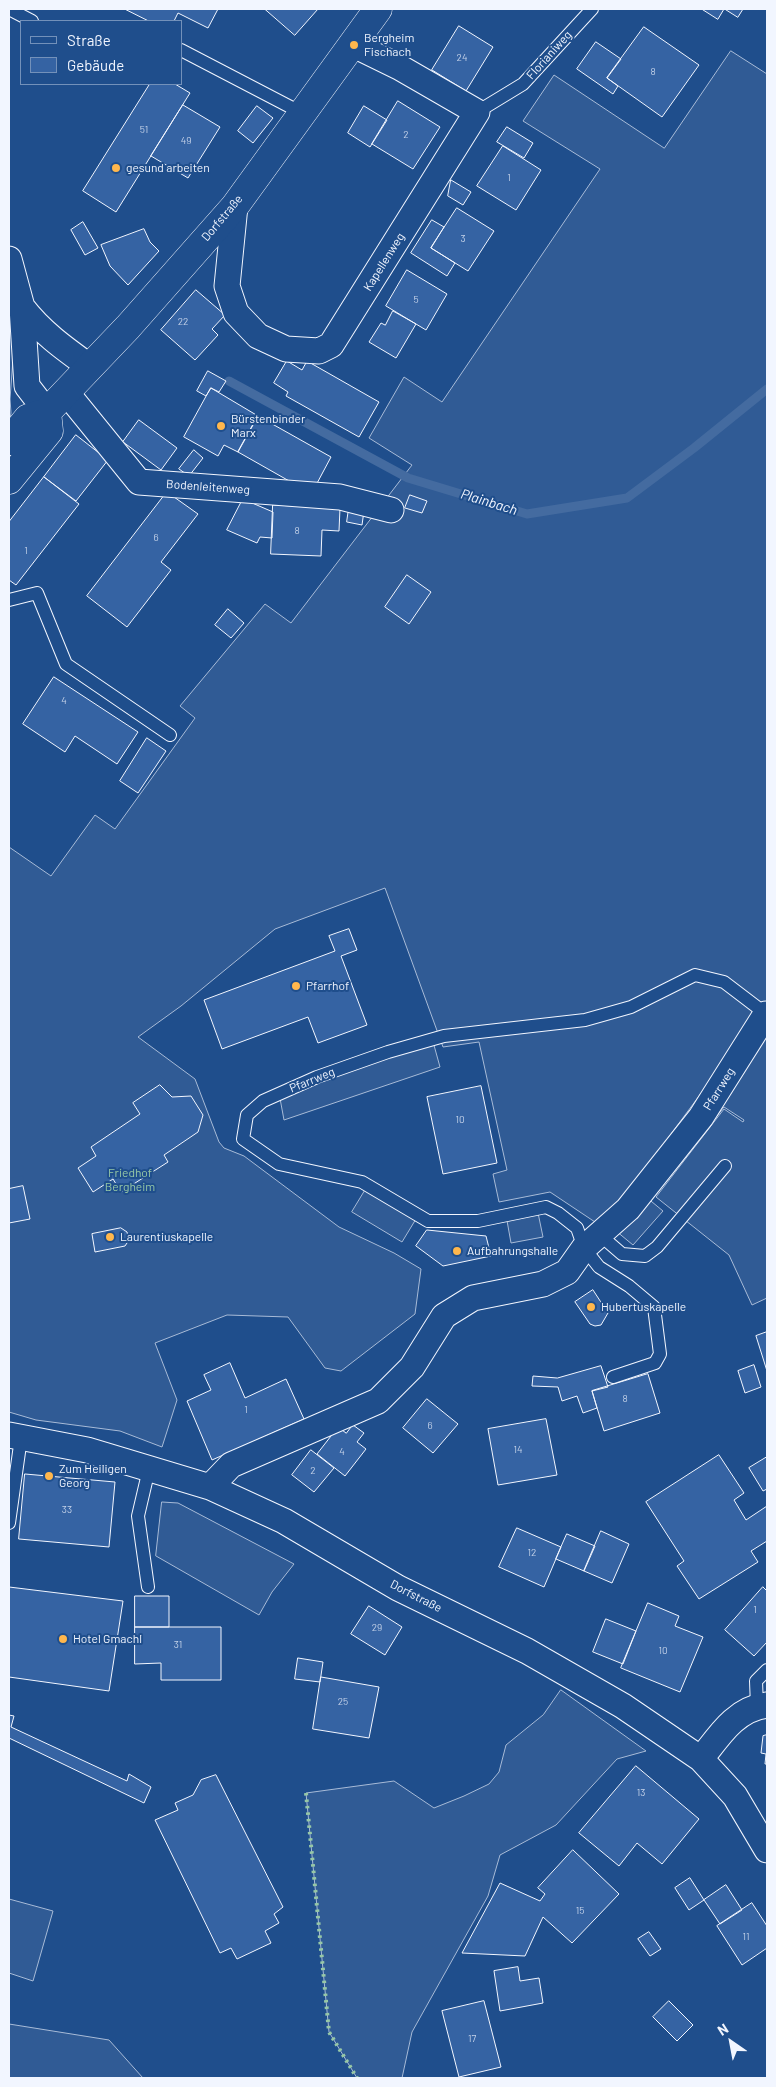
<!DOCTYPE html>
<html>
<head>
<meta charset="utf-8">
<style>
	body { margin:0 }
	#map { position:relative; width:776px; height:2087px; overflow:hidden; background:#1f4e8c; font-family:Barlow,sans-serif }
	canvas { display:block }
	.frame { position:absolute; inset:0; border:10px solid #f2f6ff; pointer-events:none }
	.legend { position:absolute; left:20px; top:20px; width:162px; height:65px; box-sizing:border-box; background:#1f4e8c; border:1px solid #7391ba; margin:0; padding:6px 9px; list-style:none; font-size:15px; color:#f2f6ff }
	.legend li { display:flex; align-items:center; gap:10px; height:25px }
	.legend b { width:25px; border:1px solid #7391ba }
	.north { position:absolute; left:706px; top:2017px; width:50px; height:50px; -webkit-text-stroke:4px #1f4e8c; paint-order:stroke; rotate:327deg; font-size:14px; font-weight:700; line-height:20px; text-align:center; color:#f2f6ff }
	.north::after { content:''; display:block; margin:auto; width:18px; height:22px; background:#f2f6ff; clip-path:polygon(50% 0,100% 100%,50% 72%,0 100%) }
</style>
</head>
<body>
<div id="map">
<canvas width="776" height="2087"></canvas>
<div class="frame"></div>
<ul class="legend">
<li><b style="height:6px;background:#1f4e8c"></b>Straße</li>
<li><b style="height:14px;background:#3563a3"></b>Gebäude</li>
</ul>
<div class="north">N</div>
</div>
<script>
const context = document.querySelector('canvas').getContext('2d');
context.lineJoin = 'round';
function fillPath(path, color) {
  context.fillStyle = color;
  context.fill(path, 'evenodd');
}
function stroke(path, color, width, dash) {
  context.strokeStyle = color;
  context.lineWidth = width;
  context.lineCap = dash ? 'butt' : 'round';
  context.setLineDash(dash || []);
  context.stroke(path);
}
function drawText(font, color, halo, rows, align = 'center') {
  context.font = font + ' Barlow,sans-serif';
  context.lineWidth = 4;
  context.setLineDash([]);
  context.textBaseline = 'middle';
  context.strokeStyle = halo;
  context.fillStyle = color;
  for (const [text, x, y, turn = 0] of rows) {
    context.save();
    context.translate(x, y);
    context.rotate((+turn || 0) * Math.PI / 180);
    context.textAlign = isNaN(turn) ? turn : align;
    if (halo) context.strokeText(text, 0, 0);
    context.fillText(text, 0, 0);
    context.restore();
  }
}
const built = new Path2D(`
	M731 51 767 74V1013L702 1092 623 1199 595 1222 550 1192 499 1202 493 1174 507 1170 479 1042 443 1047 385 888 275 929 181 1006 138 1037 195 1079 219 1142 224 1148 244 1156 339 1227 394 1253 421 1269 415 1314 341 1371 325 1368 288 1317 227 1315 155 1343 177 1400 162 1447 120 1431 36 1420 9 1412V847L51 876 95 815 115 829 195 718 180 706 265 604 291 623 412 465 369 438 404 377 442 402 600 169 523 121 554 75 664 148Z
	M10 314 14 346 10 399 11 413 9 425Z
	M767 1027V1298L752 1305 729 1255 656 1197 724 1109 743 1122 744 1120 724 1107 680 1164 669 1156Z
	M432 1038 440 1067 284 1120 279 1093Z
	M369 1184 419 1214 402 1242 352 1212Z
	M640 1192 663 1211 633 1245 610 1226Z
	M537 1208 543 1237 511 1243 506 1215Z
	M162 1502 178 1503 294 1564 272 1592 259 1615 156 1556Z
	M561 1690 646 1751 617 1759 556 1825 500 1855 488 1896 412 2032 402 2078H357L329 2032 306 1793 394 1781 434 1808 464 1796 489 1784 499 1772 506 1745 543 1715Z
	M9 1899 53 1911 33 1981 9 1973Z
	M9 2024 109 2040 143 2078H9Z`);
const stream = new Path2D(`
	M229 381 408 478 527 514 627 498 694 448 767 389`);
const building = new Path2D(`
	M125 9H218L208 28 178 13 174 21H149Z
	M265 9H318L295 35Z
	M702 9H724L718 19Z
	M725 9H743L738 17Z
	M459 26 493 47 466 91 432 70Z
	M644 27 699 65 662 117 607 78Z
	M596 42 621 59 607 78 618 86 613 94 577 69Z
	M150 84H175L190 93 116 212 83 191Z
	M398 101 440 127 413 169 372 144Z
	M183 105 220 127 188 178 151 156Z
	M257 106 273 118 253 143 238 131Z
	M364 106 387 120 370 147 348 133Z
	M507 127 533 143 524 158 497 142Z
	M503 146 541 170 516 210 477 186Z
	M451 180 471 192 463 205 448 196Z
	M457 208 494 231 468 271 431 248Z
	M432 220 444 227 431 248 455 263 447 276 411 253Z
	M83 222 98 248 85 255 71 230Z
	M144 229 150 242 159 251 128 285 110 266 101 245Z
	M407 270 447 294 426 330 386 306Z
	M196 290 225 315 212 329 218 335 195 360 161 330Z
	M393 311 416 324 396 358 369 342 381 323 385 325Z
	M287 361 302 370 307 361 379 402 359 437 286 396 288 392 274 383Z
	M208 371 226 381 219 392 211 388 206 396 197 391Z
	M211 388 258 416 238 452 224 445 218 456 184 437Z
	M258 416 331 457 315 487 298 486 238 452Z
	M139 420 177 448 161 470 123 442Z
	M76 435 108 460 76 501 44 477Z
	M194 450 203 458 189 476 179 469Z
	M44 477 79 504 16 585 9 580V522Z
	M167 492 198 514 161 562 171 570 127 627 87 596Z
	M410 495 427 501 422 513 405 508Z
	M243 499 273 512 272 538 260 537 257 543 227 530Z
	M273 505 340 508 339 531 322 530 321 556 271 554Z
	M349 508 364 511 362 525 347 522Z
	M407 575 431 592 409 624 385 607Z
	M228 609 244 623 231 638 215 625Z
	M54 677 138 732 117 764 75 736 65 752 23 724Z
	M147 738 166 751 138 793 120 781Z
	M349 929 357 950 341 956 367 1025 318 1043 308 1017 222 1049 204 1000 335 951 329 936Z
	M160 1085 172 1097 191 1096 203 1115 198 1132 164 1155 168 1162 121 1192 113 1179 93 1192 78 1168 96 1156 91 1147 140 1114 133 1103Z
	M481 1086 497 1163 443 1174 427 1097Z
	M23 1186 30 1219 9 1223V1189Z
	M121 1228 127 1232 129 1240 125 1246 95 1252 92 1234Z
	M427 1230 486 1236 491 1256 443 1266 416 1246Z
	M593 1290 608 1313 601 1325 595 1326 590 1324 575 1302Z
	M767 1332V1371L756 1336Z
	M230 1363 245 1398 286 1379 304 1419 212 1460 187 1401 211 1390 204 1375Z
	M754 1365 761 1387 745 1393 738 1371Z
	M601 1366 608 1387 592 1391 597 1408 583 1413 577 1396 562 1401 558 1387 532 1386 533 1376 557 1378Z
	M648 1374 660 1413 604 1431 592 1391Z
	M427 1399 458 1424 433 1453 403 1428Z
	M546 1419 557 1475 498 1485 488 1429Z
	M353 1425 364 1433 357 1442 366 1449 345 1476 317 1454 338 1427 346 1433Z
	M311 1450 334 1468 314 1492 292 1475Z
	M719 1455 744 1493 734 1500 746 1520 767 1506V1541L751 1551 758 1562 699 1599 677 1566 684 1561 646 1502Z
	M767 1457V1489L763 1491 749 1468Z
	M25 1474 115 1482 109 1547 19 1539Z
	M517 1528 561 1547 544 1587 499 1567Z
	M601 1531 629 1544 612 1583 584 1571Z
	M567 1534 595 1546 584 1571 556 1559Z
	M9 1587 123 1601 109 1691 9 1677Z
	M763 1587 767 1591V1642L754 1656 725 1630Z
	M135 1596H169V1627H135Z
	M648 1603 679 1616 675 1626 703 1637 680 1692 621 1668Z
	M369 1606 402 1627 385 1655 351 1634Z
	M606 1619 636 1631 623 1664 593 1652Z
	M135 1627H221V1680H161V1663L135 1664Z
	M298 1658 323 1662 320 1682 295 1679Z
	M321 1677 379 1687 369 1738 313 1729Z
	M9 1715 14 1716 11 1727 127 1781 129 1774 151 1787 144 1803 9 1738Z
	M767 1735V1764H765L766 1754 761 1753 763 1736Z
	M636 1766 699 1819 662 1864 637 1843 619 1866 579 1833Z
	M216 1775 283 1907 274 1914 279 1923 265 1931 271 1943 237 1959 231 1948 220 1953 155 1820 178 1810 175 1803 193 1795 201 1780Z
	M573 1850 619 1894 572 1943 543 1917 525 1956 462 1953 500 1883 540 1901 545 1894 538 1888Z
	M690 1878 704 1900 689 1910 675 1888Z
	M726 1885 742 1910 720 1924 704 1900Z
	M752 1903 767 1926V1948L742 1965 717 1926Z
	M649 1932 661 1949 650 1956 638 1939Z
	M518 1967 520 1981 539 1978 543 2003 500 2011 494 1971Z
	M484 2001 501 2067 459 2077 442 2011Z
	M669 2001 693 2025 677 2041 653 2017Z`);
const service = new Path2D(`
	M9 9 32 21
	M181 50 302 113
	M477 112 523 84 592 9
	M9 600 37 593 66 664 170 735
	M600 1235 622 1254 645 1256 657 1247 725 1166
	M613 1377 655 1363 660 1354 654 1307 629 1286 599 1267 584 1248 577 1228 558 1213 546 1207 478 1221H428L362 1182 279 1164 243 1139 247 1115 263 1101 317 1077 388 1052 444 1036 585 1020 631 1007 695 975 724 982 766 1014 767 1012
	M9 1523 21 1438
	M148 1587 138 1516 149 1469
	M757 1706 756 1681 767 1670`);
const minor = new Path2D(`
	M235 206 227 286 236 313 258 336 286 349 319 351 331 345 477 112 399 67 354 45
	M9 259 22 307 27 386 47 412
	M22 307C41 332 65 349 90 367
	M66 392 139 482 340 497 391 510
	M9 1435 87 1450 210 1487 284 1521 398 1588 527 1651 623 1706 701 1759 735 1796 767 1850
	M210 1487 231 1465 378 1401 412 1367 444 1316 473 1298 543 1284 567 1272 584 1248 628 1209 701 1117 766 1014
	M701 1759C719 1736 735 1709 767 1705`);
const primary = new Path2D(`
	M9 441 28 418 47 412 66 392 128 327 235 206 378 9
	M9 480 49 431 47 412`);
const hedge = new Path2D(`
	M306 1793 329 2032 357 2078`);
const markers = [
	[354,45,5,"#ffb74d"],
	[116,168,5,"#ffb74d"],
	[221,426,5,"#ffb74d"],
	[296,986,5,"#ffb74d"],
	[110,1237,5,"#ffb74d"],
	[457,1251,5,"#ffb74d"],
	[591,1307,5,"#ffb74d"],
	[49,1476,5,"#ffb74d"],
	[63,1639,5,"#ffb74d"]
];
const numberNames = [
	["24",462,58],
	["8",653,72],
	["51",144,130],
	["2",406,135],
	["49",186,141],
	["1",509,178],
	["3",463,239],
	["5",416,300],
	["22",183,322],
	["8",297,531],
	["6",156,538],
	["1",26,551],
	["4",64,701],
	["10",460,1120],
	["8",625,1399],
	["1",246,1410],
	["6",430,1426],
	["14",518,1450],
	["4",342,1452],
	["2",313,1471],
	["33",67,1510],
	["12",532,1553],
	["1",755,1610],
	["29",377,1628],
	["31",178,1645],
	["10",663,1651],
	["25",343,1702],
	["13",641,1793],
	["15",580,1911],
	["11",746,1937],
	["17",472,2039]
];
const poiNames = [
	["Bergheim",364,38],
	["Fischach",364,52],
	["gesund arbeiten",126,168],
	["Bürstenbinder",231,419],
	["Marx",231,433],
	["Pfarrhof",306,986],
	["Laurentiuskapelle",120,1237],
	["Aufbahrungshalle",467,1251],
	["Hubertuskapelle",601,1307],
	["Zum Heiligen",59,1469],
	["Georg",59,1483],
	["Hotel Gmachl",73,1639]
];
const streetNames = [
	["Florianiweg",549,55,-48],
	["Dorfstraße",222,218,-50],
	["Kapellenweg",384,262,-58],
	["Bodenleitenweg",208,487,4],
	["Pfarrweg",312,1080,-22],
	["Pfarrweg",719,1089,-58],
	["Dorfstraße",416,1596,27]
];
const parkNames = [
	["Friedhof",130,1173],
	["Bergheim",130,1187]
];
const waterNames = [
	["Plainbach",489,502,17]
];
fillPath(built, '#305b95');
stroke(built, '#a8bbd7', 1);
stroke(stream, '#446ba0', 9);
fillPath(building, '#3563a3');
stroke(building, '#f2f6ff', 1);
stroke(service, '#f2f6ff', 14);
stroke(minor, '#f2f6ff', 27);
stroke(primary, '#f2f6ff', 29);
stroke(service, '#1f4e8c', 12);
stroke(minor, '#1f4e8c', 25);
stroke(primary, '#1f4e8c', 28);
stroke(hedge, '#97c8a6', 4, [2.5, 4]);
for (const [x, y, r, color] of markers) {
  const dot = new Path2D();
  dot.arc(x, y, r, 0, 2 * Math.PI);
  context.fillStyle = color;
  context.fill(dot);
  stroke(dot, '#1f4e8c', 2);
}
drawText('10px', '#c3d1e8', null, numberNames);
drawText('12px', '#f2f6ff', '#1f4e8c', poiNames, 'left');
drawText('12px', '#f2f6ff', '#1f4e8c', streetNames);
drawText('12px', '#97c8a6', '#1f4e8c', parkNames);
drawText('italic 14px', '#f2f6ff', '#1f4e8c', waterNames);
</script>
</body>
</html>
